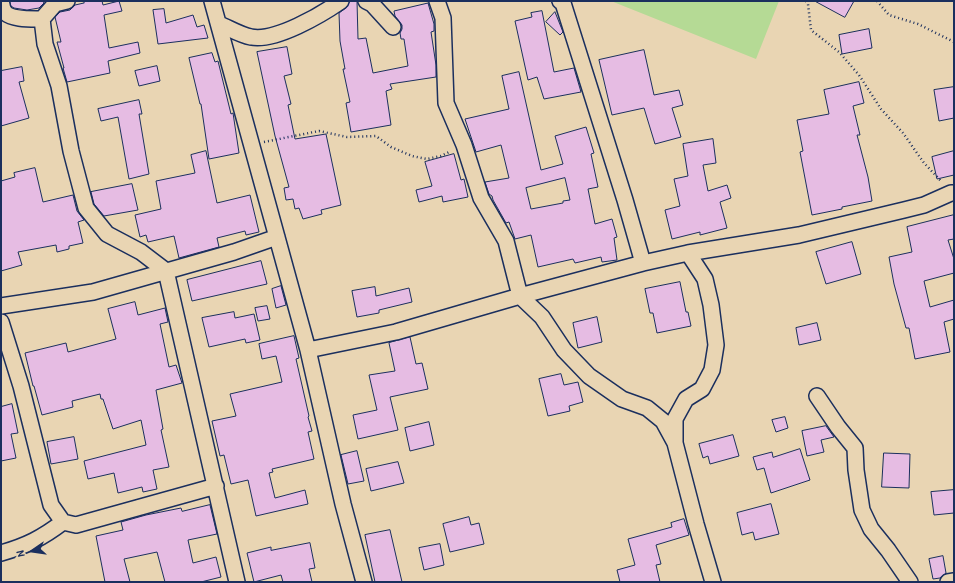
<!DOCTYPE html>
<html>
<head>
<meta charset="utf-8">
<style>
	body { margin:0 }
	#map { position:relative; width:955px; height:583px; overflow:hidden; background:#e9d5b3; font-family:"Patrick Hand",sans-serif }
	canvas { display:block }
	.frame { position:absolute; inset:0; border:2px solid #1b2f5e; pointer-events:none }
	.north { position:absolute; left:12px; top:531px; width:40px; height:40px; -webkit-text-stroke:3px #e9d5b3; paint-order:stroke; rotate:257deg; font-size:11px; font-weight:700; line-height:16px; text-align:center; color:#1b2f5e }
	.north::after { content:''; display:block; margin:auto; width:14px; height:18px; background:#1b2f5e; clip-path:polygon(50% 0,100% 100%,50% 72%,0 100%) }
</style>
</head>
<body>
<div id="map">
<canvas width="955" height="583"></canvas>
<div class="frame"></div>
<div class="north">N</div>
</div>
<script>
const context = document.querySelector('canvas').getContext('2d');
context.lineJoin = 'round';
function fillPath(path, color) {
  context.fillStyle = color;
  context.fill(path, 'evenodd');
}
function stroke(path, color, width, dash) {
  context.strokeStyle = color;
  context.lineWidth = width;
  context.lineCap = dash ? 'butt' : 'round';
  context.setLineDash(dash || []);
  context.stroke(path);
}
const green = new Path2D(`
	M611 1H779L756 59Z`);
const building = new Path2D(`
	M10 1H43L44 3 39 8 27 10 14 8 11 6Z
	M83 1H102L103 5 119 1 122 11 104 15 109 48 138 42 140 53 108 61 110 73 67 82 63 68H64L57 42H61L55 17 60 12 70 10 75 5 84 3Z
	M350 1H357L358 39 366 38 373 73 408 66 404 39H401L400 33 402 29V25L395 16 394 11 428 3 434 24V31L431 32 436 65V77L390 84 392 89 386 91 391 125 351 132 346 103 350 102 343 69H345L340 41 339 13 346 8Z
	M815 1H854L845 17Z
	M164 9 166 23 193 15 197 27 204 25 208 38 158 44 153 10Z
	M542 11 554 72 574 68 581 92 544 99 537 77 528 80 515 21 532 17 531 13Z
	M555 12 563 32 560 35 546 22Z
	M869 29 872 48 842 54 839 35Z
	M287 47 292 74 284 76 291 104 288 105 295 139 326 134 341 205 321 210 322 214 303 219 299 208 295 209 293 199 286 200 284 188 289 187 275 136 257 52Z
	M644 50 654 95 679 90 683 105 672 108 681 137 655 144 644 108 612 115 599 60Z
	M212 53 215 62 218 61 231 114 233 113 239 153 209 159 201 104H200L189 58Z
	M157 66 160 81 139 86 135 71Z
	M22 67 24 81 19 82 29 118 1 126V71Z
	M519 72 541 170 563 164 555 136 586 127 594 153 591 154 598 187 588 189 595 224 612 219 617 237 614 238 617 260 602 262 601 257 575 263 573 259 538 267 531 235 515 239 509 222 506 223 493 200 492 196 489 194 485 182 509 178 501 145 476 152 465 119 509 109 502 76ZM565 178 570 200 563 201V203L531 209 526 188Z
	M859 82 864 103 853 106 860 135H857L868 177 872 201 842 207V209L812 215 800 152 803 151 797 120 829 114 824 90Z
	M954 87V118L939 121 934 90Z
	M139 100 142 114H139L149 174 129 179 118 117 101 121 98 109Z
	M713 139 716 163 703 165 708 191 727 185 731 198 720 202 727 228 700 235V232L672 239 665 210 680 206 674 179 688 176 683 144Z
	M206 151 217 203 250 195 259 232 246 235 245 231 217 238 219 247 179 258 174 236 148 242 146 235 140 237 135 215 161 209 156 181 195 173 191 155Z
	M954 151V175L937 179 932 157Z
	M454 154 461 180 464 179 468 197 443 202 442 196 419 202 416 190 432 186 425 162Z
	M35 168 43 202 73 195 77 211 84 220 78 222 83 243 69 246V249L57 252 56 245 18 252 22 265 1 271V181L15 177 14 173Z
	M132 184 138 210 104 216 94 204 91 192Z
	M954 215V239L948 240 954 259V273L924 281 930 307 954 300V319L944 322 950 352 915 359 909 328H906L894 284 889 257 912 252 907 227Z
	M852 242 861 274 826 284 816 252Z
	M261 261 267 284 192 301 187 280Z
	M680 282 686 312H688L691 326 657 333 653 313H650L645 289Z
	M281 286 286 305 276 308 272 289Z
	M375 287 376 296 409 288 412 302 379 310V313L357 317 352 291Z
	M135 302 138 315 165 308 168 322 160 324 169 367 176 365 182 383 156 390 163 429 161 430 169 467 153 470 157 489 143 492 142 487 118 493 114 473 88 479 84 461 146 445 141 420 113 429 103 399H101L100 394 72 401 73 407 42 415 34 386H33L25 353 66 343 68 352 116 339 108 309Z
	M267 306 270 319 258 321 255 308Z
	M234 312 235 318 254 314 260 340 246 343 245 339 209 347 202 318Z
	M597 317 602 342 578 348 573 323Z
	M817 323 821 340 799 345 796 328Z
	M294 336 299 358 296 359 309 416 308 417 312 431 308 432 314 459 272 469 273 472 269 473 275 498 305 490 308 504 256 516 248 480 231 484 224 455 220 456 212 421 236 416 230 394 282 382 276 356 262 359 259 344Z
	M410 337 416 364 422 363 428 389 390 397 398 430 358 439 353 415 377 410 369 375 395 371 389 343Z
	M561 374 564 385 578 382 583 402 569 406 570 411 548 416 539 379Z
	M12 404 18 433 11 434 16 458 1 461V407Z
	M785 417 788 428 776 432 772 420Z
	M429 422 434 445 410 451 405 428Z
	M826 426 834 437 821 440 824 452 807 456 802 431Z
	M733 435 739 456 710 464 708 456 703 458 699 444Z
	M74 437 78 459 51 464 47 442Z
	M800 449 810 480 771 493 764 468 757 470 753 457 772 452 773 457Z
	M357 451 364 481 348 484 341 455Z
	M884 453 910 454 909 488 882 487Z
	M398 462 404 483 371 491 366 469Z
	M954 490V513L934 515 931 492Z
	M771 504 779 534 755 540 753 532 742 535 737 513Z
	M210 505 217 534 188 540 193 563 216 557 221 577 201 582H165L157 552 124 559 130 582H105L96 536 123 530 121 522 146 515 181 508 182 511Z
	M469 517 471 525 479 523 484 544 450 552 443 524Z
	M684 519 689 535 656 545 661 564 656 565 660 582H620L617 570 635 565 628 539 672 527 671 523Z
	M390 530 402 582H375L365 535Z
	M310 543 315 568 309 569 312 582H283L281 575 254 582 247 553 271 547V550Z
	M440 544 444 565 424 570 419 548Z
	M943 556 946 573 940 578 933 579 929 559Z`);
const path = new Path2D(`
	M806 1 808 4 811 30 839 52 859 75 881 109 903 133 924 163 942 182
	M877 1 889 15 918 24 954 42
	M264 142 319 131 347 137 376 136 391 147 412 156 427 159 441 156 451 151`);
const minor = new Path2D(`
	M1 1C2 4 2 8 4 11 9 20 32 19 42 19
	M67 1 55 4 42 19 45 44 59 86 71 151 86 208 107 234 141 252 166 271 237 582
	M212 1 308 350 343 504 364 582
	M366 1 372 4 393 27
	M437 1 443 18 446 103 464 145 481 198 506 241 520 296 542 317 564 350 589 376 622 399 647 408 663 421 675 443
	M560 1 563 3 625 200 643 263
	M219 24C229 28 240 35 251 37 275 42 321 15 341 1
	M688 253 705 279 711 305 716 345 712 370 702 389 686 399 675 419V443L696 524 713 582
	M1 306 93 292 234 252 277 237
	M1 322 21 386 51 505 63 522 76 525 216 486
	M308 350 396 332 520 296 643 263 688 253 799 235 904 210 924 205 951 193H954
	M817 396 838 427 855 448 856 470 862 510 871 529 888 550 910 582
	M1 553C26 546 42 538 63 522
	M948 582 954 581`);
fillPath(green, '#b5da95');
fillPath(building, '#e6bce3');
stroke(building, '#1b2f5e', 1);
stroke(minor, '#1b2f5e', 18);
stroke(path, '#1b2f5e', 2.5, [1, 3]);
stroke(minor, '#e9d5b3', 15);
</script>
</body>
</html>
